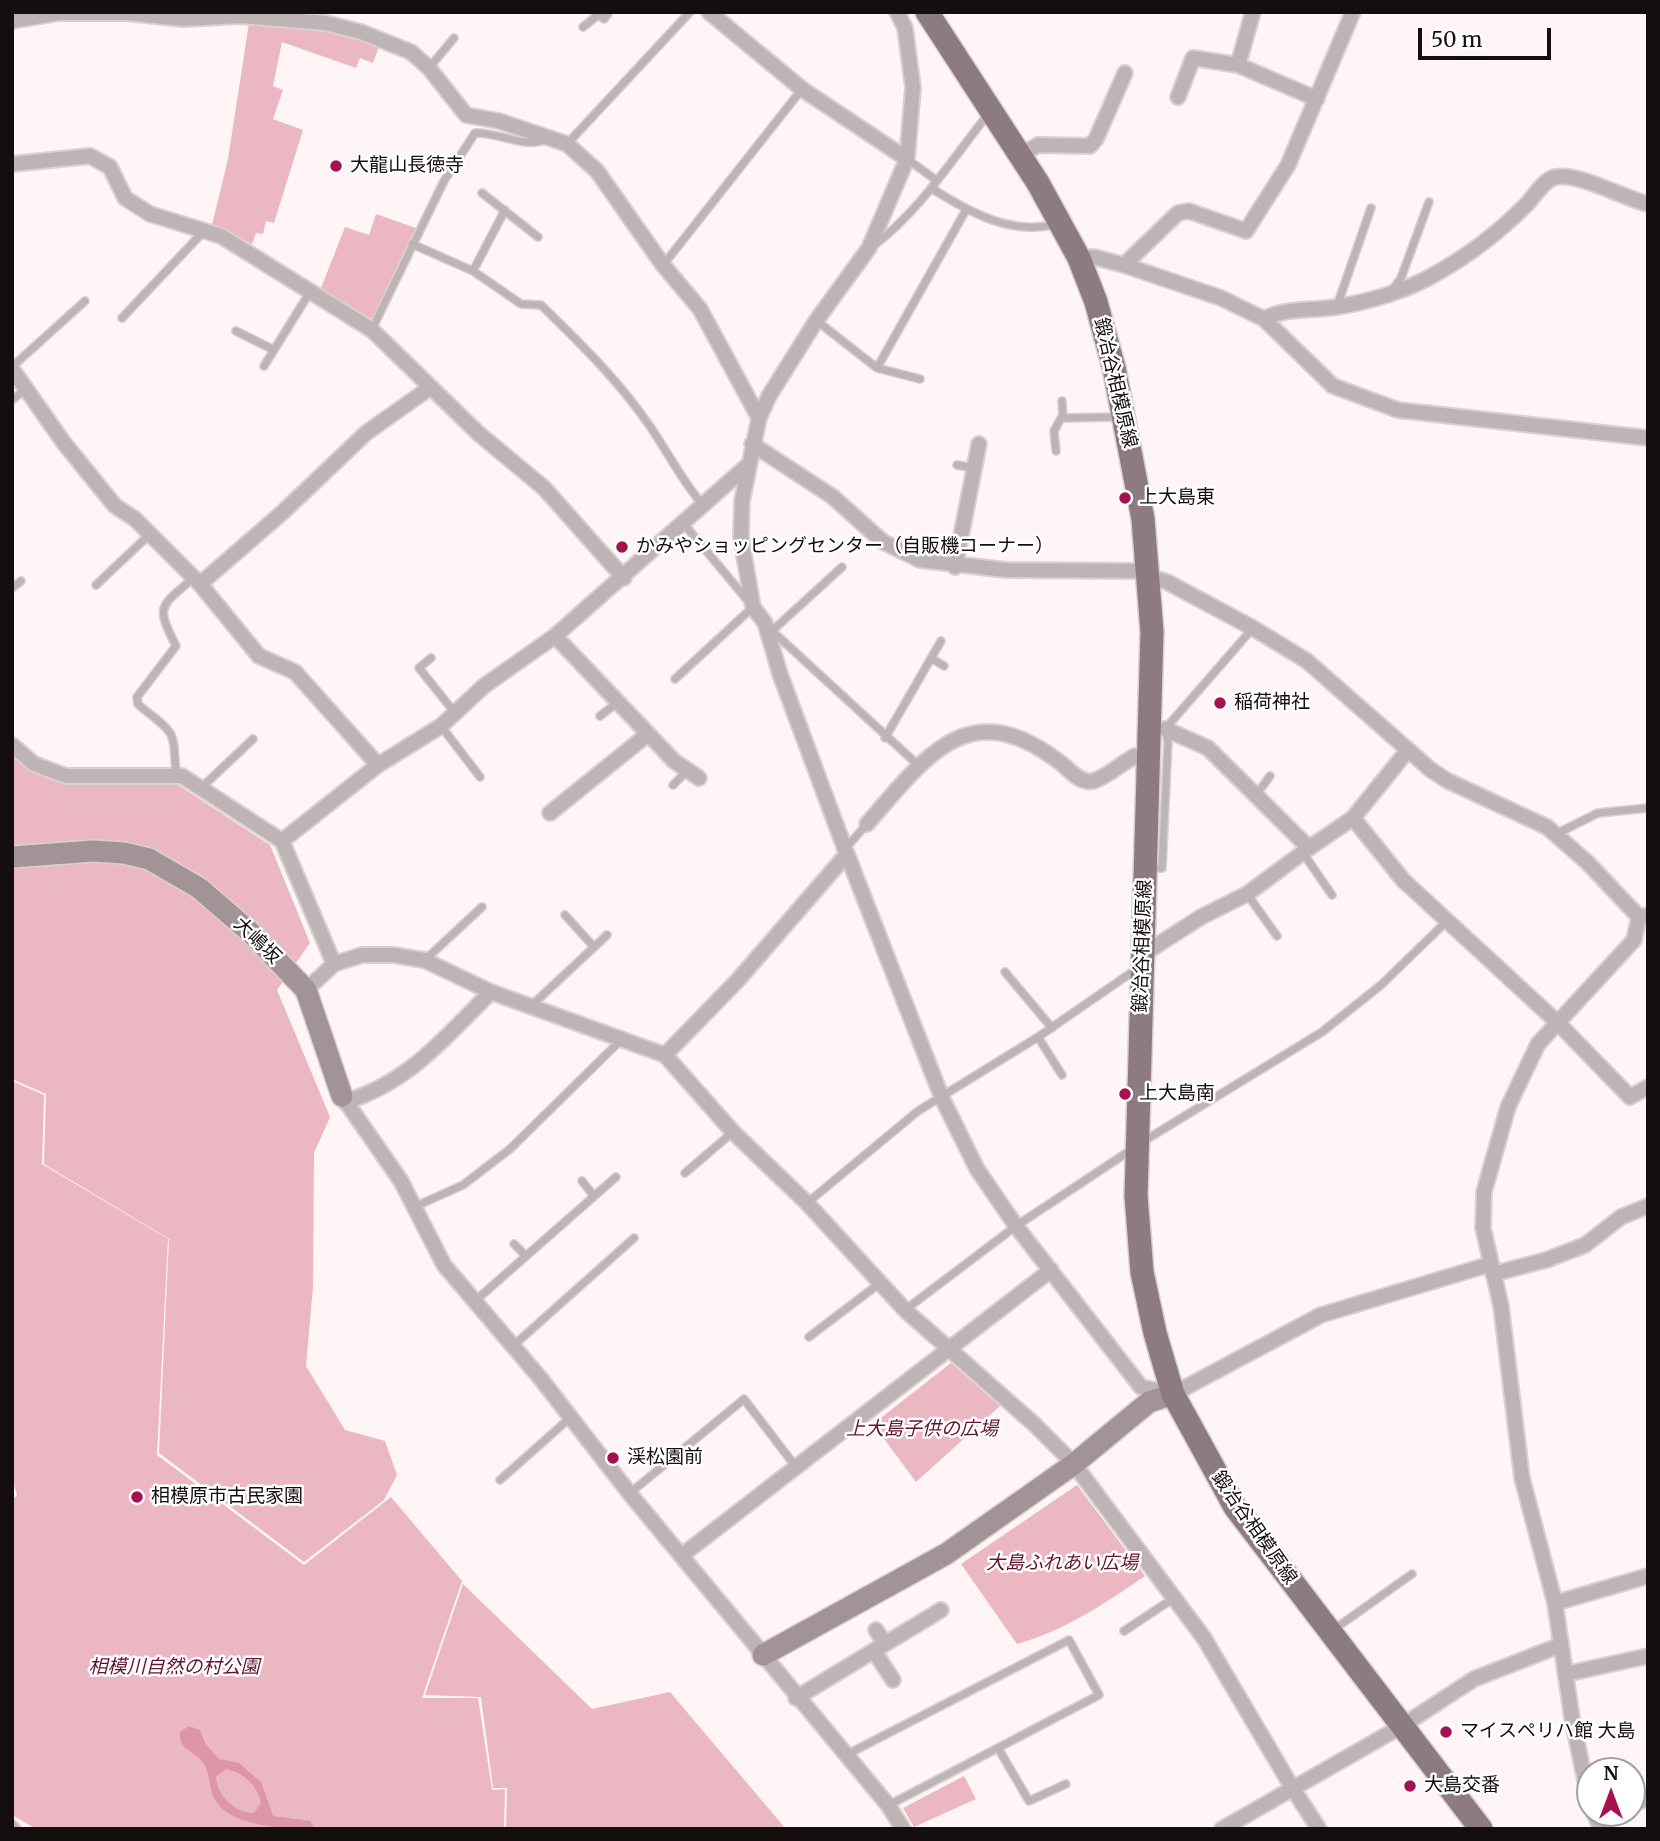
<!DOCTYPE html>
<html>
<head>
<meta charset="utf-8">
<style>
	body { margin:0 }
	#map { position:relative; width:1660px; height:1841px; overflow:hidden; background:#fff5f7; font-family:Merriweather,serif }
	canvas { display:block }
	.frame { position:absolute; inset:0; border:14px solid #150e0f; pointer-events:none }
	.north { position:absolute; left:1576px; top:1757px; width:70px; height:70px; box-sizing:border-box; background:#fff; border:2px solid #a19f9f; border-radius:50%; rotate:0deg; font-size:19px; font-weight:700; line-height:28px; text-align:center; color:#150e0f }
	.north::after { content:''; display:block; margin:auto; width:24px; height:32px; background:#a51251; clip-path:polygon(50% 0,100% 100%,50% 72%,0 100%) }
	.scale { position:absolute; left:1418px; top:28px; width:133px; height:32px; box-sizing:border-box; border:4px solid #150e0f; border-top:0; padding-left:9px; font-size:21px; line-height:24px; white-space:nowrap; color:#150e0f; -webkit-text-stroke:5px #fff; paint-order:stroke }
</style>
</head>
<body>
<div id="map">
<canvas width="1660" height="1841"></canvas>
<div class="frame"></div>
<div class="north">N</div>
<div class="scale">50 m</div>
</div>
<script>
const context = document.querySelector('canvas').getContext('2d');
context.lineJoin = 'round';
function fillPath(path, color) {
  context.fillStyle = color;
  context.fill(path, 'evenodd');
}
function stroke(path, color, width, dash) {
  context.strokeStyle = color;
  context.lineWidth = width;
  context.lineCap = dash ? 'butt' : 'round';
  context.setLineDash(dash || []);
  context.stroke(path);
}
function drawText(font, color, halo, rows, align = 'center') {
  context.font = font + ' Merriweather,"Noto Sans JP",serif';
  context.lineWidth = 5;
  context.setLineDash([]);
  context.textBaseline = 'middle';
  context.strokeStyle = halo;
  context.fillStyle = color;
  for (const [text, x, y, turn = 0] of rows) {
    context.save();
    context.translate(x, y);
    context.rotate((+turn || 0) * Math.PI / 180);
    context.textAlign = isNaN(turn) ? turn : align;
    if (halo) context.strokeText(text, 0, 0);
    context.fillText(text, 0, 0);
    context.restore();
  }
}
const green = new Path2D(`
	M249 23 336 29 380 44 373 63 360 58 356 68 282 42 273 86 283 90 273 119 303 130 274 223 266 221 263 234 256 233 252 244 212 225 228 159Z
	M376 214 416 228 373 317 368 319 321 288 345 227 369 235Z
	M12 754 38 775 160 773 270 845 310 943 277 990 330 1117 314 1153 313 1287 306 1366 345 1430 385 1441 397 1475 384 1500 304 1562 159 1453 169 1239 44 1164 46 1094 12 1079Z
	M12 1081 44 1095 42 1164 168 1239 157 1455 304 1565 391 1497 462 1581 422 1698H478L492 1790 505 1789 504 1829H36L12 1815V1501L17 1495 12 1478Z
	M951 1363 1000 1406 916 1482 873 1424Z
	M1077 1485 1145 1576C1104 1604 1066 1630 1017 1644L961 1564Z
	M463 1584 592 1709 670 1692 786 1829H506L507 1788H493L481 1697 425 1695Z
	M964 1776 976 1799 914 1827 903 1808Z`);
const water = new Path2D(`
	M189 1726 200 1730 205 1743 219 1759 239 1763 261 1782 273 1816 310 1821 315 1829C287 1829 231 1827 215 1800 208 1789 211 1775 204 1764 196 1751 178 1751 180 1732ZM226 1769C243 1772 258 1786 261 1803L254 1813C235 1813 217 1796 216 1777Z`);
const lane = new Path2D(`
	M594 12 604 19 609 12
	M583 27 598 15
	M429 68 454 38
	M567 144 690 12
	M907 159 936 180
	M931 188C969 212 1011 236 1057 224
	M482 193 538 237
	M412 244 473 271 521 304 541 305C580 343 618 380 649 425 668 452 681 480 703 505
	M873 246C920 211 953 158 989 113
	M664 264 802 89
	M473 271 505 210
	M1391 292 1401 278 1429 202
	M1337 306 1371 208
	M122 318 205 230
	M817 321 877 368 920 379
	M372 329 444 181 475 133C498 132 526 149 546 139
	M236 331 272 349
	M264 366 310 292
	M12 367 85 301
	M877 368 966 210
	M12 400 27 388
	M1062 401 1063 418
	M1056 451 1054 431 1061 418 1120 417
	M957 465 974 468
	M96 585 150 534
	M12 588 21 581
	M770 629 918 765
	M772 631 842 567
	M431 658 419 668 455 713
	M931 658 944 666
	M675 679 753 607 684 524
	M600 716 618 702
	M441 726 480 777
	M885 738 941 641
	M177 774C173 761 177 748 171 735 166 724 147 713 138 704L137 697 176 646C155 604 160 608 193 578
	M673 785 687 771
	M200 789 253 739
	M1256 795 1270 776
	M1556 834 1598 813 1648 808
	M845 849 867 824
	M1303 853 1332 895
	M1150 869 1162 868 1168 741 1165 729 1253 628
	M1247 894 1277 936
	M565 915 594 947
	M425 960 482 907
	M1005 972 1052 1028
	M531 1006 607 935
	M1038 1037 1062 1075
	M1144 1141 1322 1032 1381 985 1447 921
	M685 1173 733 1132
	M582 1181 594 1196
	M807 1203 918 1111 1038 1037 1138 968
	M414 1207 463 1185 510 1149 621 1040
	M514 1244 526 1256
	M475 1301 616 1177
	M905 1310 1016 1226 1134 1148
	M809 1337 880 1283
	M513 1346 634 1238
	M500 1480 571 1417
	M630 1493 744 1399 796 1467
	M1333 1630 1412 1574
	M1124 1631 1174 1598
	M998 1748 1029 1801 1066 1784
	M846 1755 1069 1640 1099 1695 889 1805`);
const street = new Path2D(`
	M709 12 802 89 907 159
	M897 12 905 28 913 88 907 159 869 248 816 321 769 396 759 418 742 501 741 537 747 573 753 607 765 623 780 674 845 849 942 1098 977 1169 1016 1226 1141 1387 1173 1394 1321 1315 1491 1264
	M12 21 58 13H127L183 19 241 16 325 23 361 32 411 52 429 68 466 115 499 121 567 144 597 171 663 265 700 309 759 418
	M1238 65 1253 12
	M1178 97 1193 58 1238 65 1317 99
	M1021 155 1038 145 1090 146 1096 139 1125 73
	M12 164 90 156 110 167 125 198 150 214 221 236 372 330 478 433 544 488 624 578
	M1079 258 1094 257 1124 265 1221 298 1264 319 1333 386 1398 410 1648 438
	M1124 265 1178 213 1189 211 1246 231 1288 165 1353 12
	M1264 319C1287 307 1311 311 1336 307 1369 302 1409 290 1437 273 1471 254 1499 232 1526 205 1535 196 1544 179 1556 177 1580 173 1623 198 1648 204
	M12 369 64 443 115 506 135 519 200 584 259 656 295 672 378 765
	M752 444 833 497 883 542 920 560 1006 570 1149 571
	M955 567 979 444
	M1150 577 1167 582 1253 628 1307 661 1431 770 1448 781 1547 827 1588 863 1639 917 1646 916
	M200 584 283 512 366 433 431 387
	M555 636 674 761 699 778
	M1165 729 1208 748 1309 848 1353 818 1408 750
	M12 745 34 764 66 776H182L282 841 334 964
	M550 813 648 734
	M1353 818 1403 880 1558 1023 1630 1097 1648 1087
	M867 824C928 754 970 692 1062 764 1070 771 1081 784 1093 781 1107 777 1122 763 1135 756
	M282 841 378 765 441 726 484 686 555 636 748 465
	M1142 955 1201 917 1247 894 1309 848
	M306 990 334 964 362 955H393L424 960 491 992 665 1055 733 1132 807 1203 905 1310 1034 1424 1074 1464 1204 1638 1293 1789 1319 1829
	M665 1055 738 980 847 854
	M342 1096 401 1181 444 1265 541 1379 630 1494 888 1805 903 1829
	M345 1102C410 1082 444 1038 491 992
	M1493 1274 1546 1260 1585 1245 1621 1217 1648 1206
	M681 1556 1051 1270
	M1555 1603 1648 1576
	M876 1630 885 1644
	M874 1651 893 1680
	M1566 1674 1648 1656
	M796 1698 941 1610
	M1590 1804 1572 1718 1555 1603 1522 1478 1501 1306 1483 1228 1484 1192 1508 1107 1538 1044 1634 940 1639 917
	M1632 1804 1648 1799
	M1594 1813 1601 1829
	M12 1828 13 1829
	M1222 1829 1402 1726 1474 1679 1561 1645`);
const secondary = new Path2D(`
	M12 857 93 851 124 853 149 859 199 888 250 932 306 990 342 1096
	M763 1655 946 1554 1074 1464 1149 1402 1173 1394`);
const primary = new Path2D(`
	M927 12 1038 183 1079 258 1096 302 1114 368 1143 519 1152 632 1136 1196 1142 1272 1155 1333 1173 1394 1235 1507 1481 1829`);
const markers = [
	[336,166,7,"#a51251"],
	[1125,498,7,"#a51251"],
	[622,547,7,"#a51251"],
	[1220,703,7,"#a51251"],
	[1125,1094,7,"#a51251"],
	[613,1458,7,"#a51251"],
	[137,1497,7,"#a51251"],
	[1446,1732,7,"#a51251"],
	[1410,1786,7,"#a51251"]
];
const poiNames = [
	["大龍山長徳寺",350,166],
	["上大島東",1139,498],
	["かみやショッピングセンター（自販機コーナー）",636,547],
	["稲荷神社",1234,703],
	["上大島南",1139,1094],
	["渓松園前",627,1458],
	["相模原市古民家園",151,1497],
	["マイスペリハ館 大島",1460,1732],
	["大島交番",1424,1786]
];
const streetNames = [
	["鍛冶谷相模原線",1115,383,77],
	["大嶋坂",257,941,44],
	["鍛冶谷相模原線",1143,946,-88],
	["鍛冶谷相模原線",1254,1528,55]
];
const parkNames = [
	["上大島子供の広場",922,1430],
	["大島ふれあい広場",1062,1564],
	["相模川自然の村公園",174,1668]
];
fillPath(green, '#eab7c3');
fillPath(water, '#dc96a7');
stroke(lane, '#dad0d2', 10);
stroke(street, '#dad0d2', 18);
stroke(secondary, '#dad0d2', 24);
stroke(primary, '#dad0d2', 26);
stroke(lane, '#beb4b6', 7);
stroke(street, '#beb4b6', 14);
stroke(secondary, '#a29396', 21);
stroke(primary, '#8d7c7f', 23);
for (const [x, y, r, color] of markers) {
  const dot = new Path2D();
  dot.arc(x, y, r, 0, 2 * Math.PI);
  context.fillStyle = color;
  context.fill(dot);
  stroke(dot, '#fff', 2.5);
}
drawText('19px', '#150e0f', '#fff', poiNames, 'left');
drawText('19px', '#150e0f', '#fff', streetNames);
drawText('italic 19px', '#641231', '#fff', parkNames);
</script>
</body>
</html>
